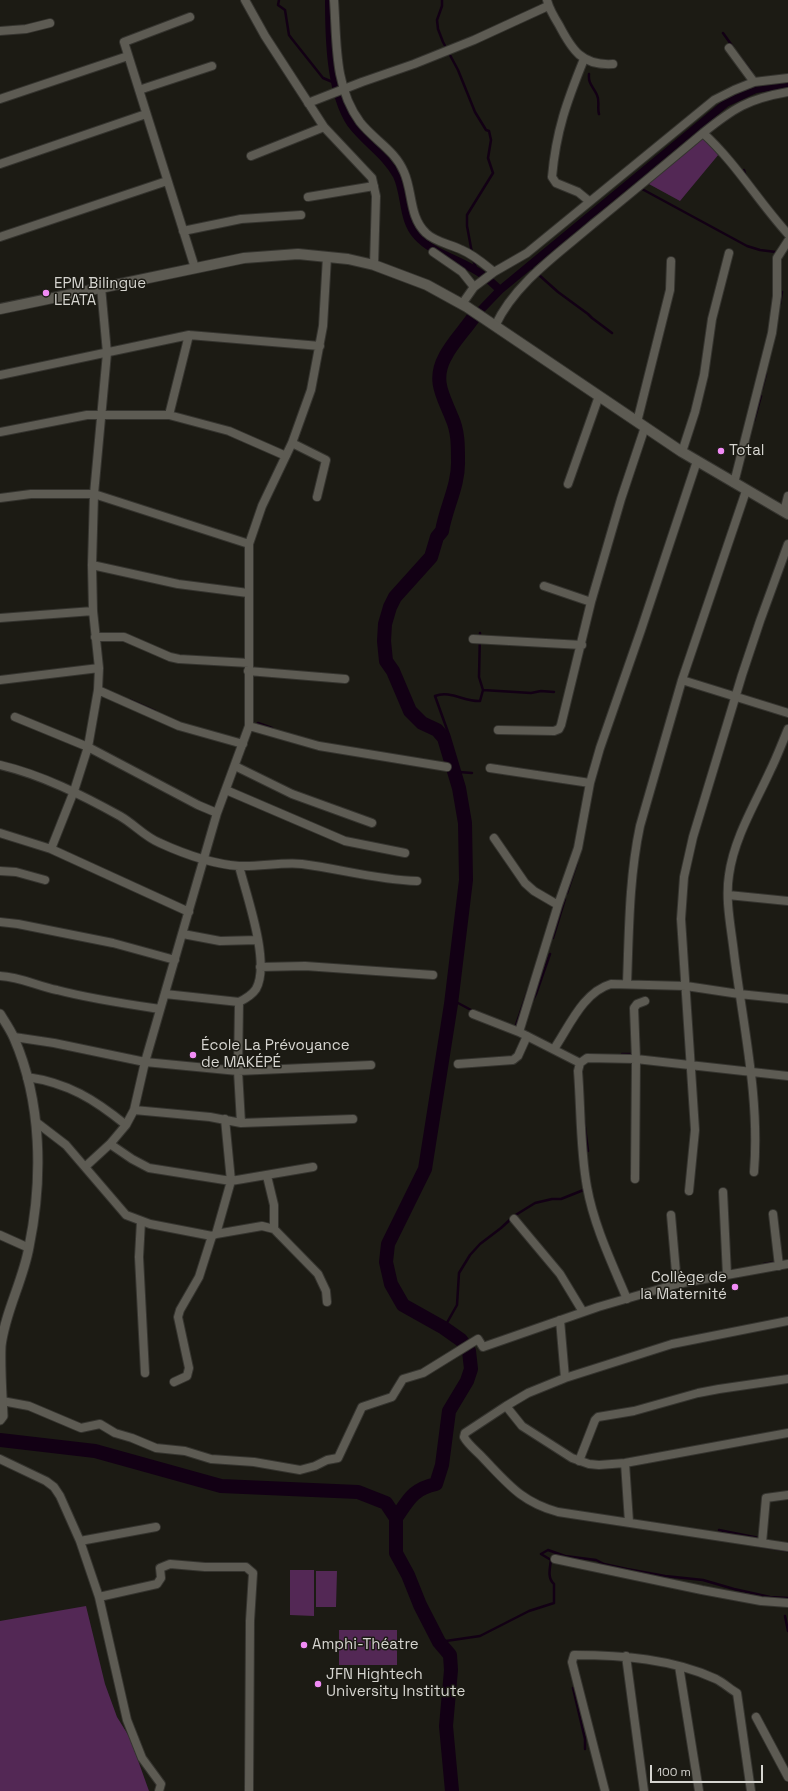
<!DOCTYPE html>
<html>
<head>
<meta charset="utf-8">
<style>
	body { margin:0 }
	#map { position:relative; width:788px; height:1791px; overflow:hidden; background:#1c1b14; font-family:"Space Grotesk",sans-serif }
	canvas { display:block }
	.scale { position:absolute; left:650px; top:1765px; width:113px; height:18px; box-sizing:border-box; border:2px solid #d6d5d0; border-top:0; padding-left:5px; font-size:12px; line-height:14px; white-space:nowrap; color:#d6d5d0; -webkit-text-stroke:3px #1c1b14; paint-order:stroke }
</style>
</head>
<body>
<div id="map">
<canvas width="788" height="1791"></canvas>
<div class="scale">100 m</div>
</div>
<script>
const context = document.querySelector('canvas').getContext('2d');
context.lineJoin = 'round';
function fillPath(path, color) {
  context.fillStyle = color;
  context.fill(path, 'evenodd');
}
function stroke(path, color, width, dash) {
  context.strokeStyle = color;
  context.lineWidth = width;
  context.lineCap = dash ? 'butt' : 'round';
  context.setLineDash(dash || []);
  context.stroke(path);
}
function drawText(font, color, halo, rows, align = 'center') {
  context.font = font + ' "Space Grotesk",sans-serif';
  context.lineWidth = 3;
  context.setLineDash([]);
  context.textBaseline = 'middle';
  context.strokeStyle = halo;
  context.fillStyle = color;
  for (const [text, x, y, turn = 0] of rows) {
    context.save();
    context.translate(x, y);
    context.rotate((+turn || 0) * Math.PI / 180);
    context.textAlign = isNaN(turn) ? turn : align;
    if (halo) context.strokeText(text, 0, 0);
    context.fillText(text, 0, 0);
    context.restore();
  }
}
const green = new Path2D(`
	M702 136 719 154 680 201 647 183Z
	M290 1570H314V1616L290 1615Z
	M316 1571H337L336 1607H316Z
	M86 1606 105 1684 117 1717 130 1738 149 1791H0V1621Z
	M339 1630H397V1665H339Z`);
const stream = new Path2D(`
	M279 0 278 5 285 10 289 35 292 39 323 78 335 83
	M442 0V6L437 20 438 29 443 42 458 70 475 112 486 130 489 131 491 140 488 158 493 173 467 215V226L472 253
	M723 33 733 47
	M737 53 751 71
	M589 74C588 84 593 86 597 95 600 101 597 108 599 114
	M744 170 746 177
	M630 182 634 184
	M642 189 747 246 760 250 776 252
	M473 260 477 270
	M529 266 534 270
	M539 275 558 292 588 314 592 318 612 333
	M780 304 782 292
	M762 389 766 374
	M754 421 761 396
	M483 690 531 693 541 691 554 692
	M130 700 155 711
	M258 723 272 728
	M446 744 449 735 435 696C450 690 465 702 480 701L483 690 479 677 480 633
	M454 774 459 772 472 773
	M567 893 577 863
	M553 938 565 899
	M533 1000 536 994 550 954
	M451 1004 458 1003 473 1011
	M515 1028 528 990
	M622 1054H631
	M584 1120 588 1151
	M764 1264 775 1262
	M444 1328 457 1305 459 1273 470 1255 480 1244 501 1228 514 1216 535 1203 552 1199H561L586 1189
	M719 1530 759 1538V1536
	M757 1546 788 1551
	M785 1616 788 1631
	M439 1642 480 1636 529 1611 554 1603V1584C547 1578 550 1568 551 1560L541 1554 548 1550 565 1556 596 1560 604 1564 627 1569 665 1576 703 1580 734 1589 770 1597 788 1598
	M573 1688 585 1739V1749`);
const canal = new Path2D(`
	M329 0C329 37 330 93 351 124 365 143 386 155 397 176 406 195 402 220 417 236 434 255 464 260 484 276
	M488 279 500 290
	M473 318 500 290 726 103 756 89 788 84`);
const river = new Path2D(`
	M0 1440 95 1451 221 1486 358 1492 386 1503 396 1518V1553L408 1575 420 1605 439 1642 450 1655 451 1670 446 1726 452 1791
	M396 1518C409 1499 413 1489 436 1484L442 1465 449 1411 467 1381 471 1369 469 1351 461 1340 444 1328 403 1305 391 1284 386 1262 388 1244 425 1169 451 1004 466 880 465 823 459 788 444 738 437 730 422 723 410 711 393 671 386 661 384 641 385 624 390 607 395 597 431 557 437 537 442 531C446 507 459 485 458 460 458 445 458 431 452 418 444 397 432 381 445 357 452 343 464 331 473 318`);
const minor = new Path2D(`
	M245 0 265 36 324 127 372 178 376 196 374 265
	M334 0C337 42 334 87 360 122 374 140 395 150 404 172 413 192 409 217 426 233 435 242 450 244 462 250 474 255 484 264 494 272
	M547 0C549 9 554 17 559 25 572 50 582 66 613 64
	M190 17 124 42 195 268
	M0 31 26 29 50 23
	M584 59C567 101 556 131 552 177L556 183 578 192 589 201
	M754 82 788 78
	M139 90 212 66
	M0 99 128 56
	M308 103 362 82 414 64 474 40 548 6
	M703 133C734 108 748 99 788 92
	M251 156 324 127
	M0 164 146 114
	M308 197 374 186
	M183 231 241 219 301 215
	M0 237 167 181
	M433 252 462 272 474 287
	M462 304 474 287 494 272 527 253 714 100 734 90 754 82 729 48
	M495 326C515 283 558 254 593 224 630 194 666 164 703 133 736 163 758 201 788 234
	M0 375 189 335 320 346
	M169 415 189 335
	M637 422 670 290 671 261
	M0 432 87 415H169L229 431 286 456
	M292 443 326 460 317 497
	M682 452 695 412 704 375 712 319 729 253
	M734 483 772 333 777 296V258L788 241
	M568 484 599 396
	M0 498 31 494H94L249 544
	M784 512 788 496
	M92 565 178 584 248 593
	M544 586 591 602
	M0 618 93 611
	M95 637H124L170 657 179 659 249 663
	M473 639 582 645
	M248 671 345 679
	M0 680 99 668
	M682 680 788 713
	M98 690 179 726 243 744
	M15 717 88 747 198 805 217 813
	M249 726 319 746 447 767
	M498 730 554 731 559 729 561 725 591 602 621 499 645 427
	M0 765C42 775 82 795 120 816 134 824 145 837 160 843 184 854 213 864 239 866 260 867 281 862 302 864 341 869 377 880 417 881
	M235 766 292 794 372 823
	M490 768 590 783
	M226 790 345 841 405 853
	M0 833 51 849 189 912
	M494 838 525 883 534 891 558 905
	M51 849 74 791 88 747 98 690 99 668 93 611 92 565 94 494 107 353 101 287
	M239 866C246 894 271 963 256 989 252 995 245 999 239 1002L238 1071 241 1123
	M0 871 16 872 45 880
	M728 895 788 901
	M0 922 18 924 113 943 175 960
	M183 934 220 941 258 940
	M260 967 305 966 433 975
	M0 976C21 977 37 986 57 990 91 999 126 1004 160 1009
	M627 984C629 931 629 878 640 826L682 680 746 491
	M165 994 239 1002
	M473 1014 519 1032 580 1063
	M519 1032 558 905 578 848 590 783 600 748 641 630 697 461
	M14 1037 54 1043 145 1062 238 1071 371 1065
	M554 1049C569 1027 583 992 611 984L686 986 739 994 788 999
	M458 1064 513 1060 518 1056 527 1036
	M27 1077C68 1083 94 1099 126 1125
	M134 1110 210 1117 241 1123 353 1119
	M36 1122 66 1145 126 1215 150 1224 212 1236 216 1234 262 1226 274 1229 318 1274 326 1291 327 1302
	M110 1144 132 1159 149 1168 231 1181 313 1167
	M86 1166 110 1144 126 1125 134 1110 145 1062 217 813 249 726V544L262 506 292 443 311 390 323 326 327 257
	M754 1172C760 1098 743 1026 734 953 731 927 725 900 729 875 734 838 755 804 770 771 777 757 782 743 788 729
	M267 1176 274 1205V1229
	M635 1179 636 1059 788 1076
	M689 1191 695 1130 681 919 684 877 693 837 742 675 760 621 788 544
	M723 1192 727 1275
	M773 1214 779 1266
	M671 1215 677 1284
	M514 1219 560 1274 583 1312
	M141 1221 139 1257 145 1373
	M216 1234 231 1181 225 1119
	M0 1235 29 1248
	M627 1299C612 1263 594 1226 587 1187 580 1149 581 1110 578 1071L580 1063 587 1058 636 1059 634 1008 637 1004 645 1001
	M560 1320 565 1378
	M788 1321 672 1344 565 1378 528 1393 506 1406 465 1433 464 1437C468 1445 478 1452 484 1459 509 1485 522 1502 558 1512L788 1547
	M174 1382 187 1376 189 1368 178 1317 180 1310 199 1277 212 1236
	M2 1401 29 1406 81 1428 100 1424 115 1433 132 1438 156 1448 185 1451 211 1459 254 1462 300 1470 315 1466 327 1460 338 1458 362 1407 392 1397 403 1379 423 1373 478 1339 483 1347 598 1307 677 1284 788 1264
	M506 1406 522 1426 572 1458 589 1464 599 1465 625 1463 788 1433
	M0 1459 46 1481 54 1487 60 1496 80 1541 99 1597 127 1720 142 1758 161 1784 159 1791
	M579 1461 595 1420 598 1417 634 1411 698 1393 719 1389 788 1379
	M625 1463 629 1522
	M80 1541 156 1527
	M762 1543 766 1498 788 1495
	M555 1559 702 1590 761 1601 788 1603
	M99 1597 157 1584 161 1578 160 1568 170 1564 205 1567H246L253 1573 250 1621 249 1791
	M626 1656 644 1791
	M679 1666 699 1791
	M756 1717 788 1777
	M605 1791 572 1662 574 1655C622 1655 673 1659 716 1679 724 1683 730 1689 737 1693L751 1791`);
const tertiary = new Path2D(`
	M0 1014C5 1022 10 1029 14 1038 42 1102 43 1179 29 1247 23 1281 5 1312 1 1346 0 1369 2 1394 3 1416L0 1420`);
const secondary = new Path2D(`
	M0 309 244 258 298 254 348 259 374 265 427 285 467 307 682 452 788 514`);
const markers = [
	[46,293,4,"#f18bf5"],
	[721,451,4,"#f18bf5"],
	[193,1055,4,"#f18bf5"],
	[735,1287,4,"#f18bf5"],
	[304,1645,4,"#f18bf5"],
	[318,1684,4,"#f18bf5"]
];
const poiNames = [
	["EPM Bilingue",54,284],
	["LEATA",54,301],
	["Total",729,451],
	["École La Prévoyance",201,1046],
	["de MAKÉPÉ",201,1063],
	["Collège de",727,1278,"right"],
	["la Maternité",727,1295,"right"],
	["Amphi-Théatre",312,1645],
	["JFN Hightech",326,1675],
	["University Institute",326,1692]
];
fillPath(green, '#532855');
stroke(stream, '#120014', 2.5);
stroke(canal, '#120014', 8);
stroke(river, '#120014', 14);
stroke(minor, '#35342f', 10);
stroke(tertiary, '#35342f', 11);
stroke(secondary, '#35342f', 12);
stroke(minor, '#5d5b53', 8);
stroke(tertiary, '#5d5b53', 9);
stroke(secondary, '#5d5b53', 10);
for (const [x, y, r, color] of markers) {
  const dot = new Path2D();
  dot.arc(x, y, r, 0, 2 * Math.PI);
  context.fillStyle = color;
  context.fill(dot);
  stroke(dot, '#1c1b14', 1.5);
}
drawText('15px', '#d6d5d0', '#1c1b14', poiNames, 'left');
</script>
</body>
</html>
